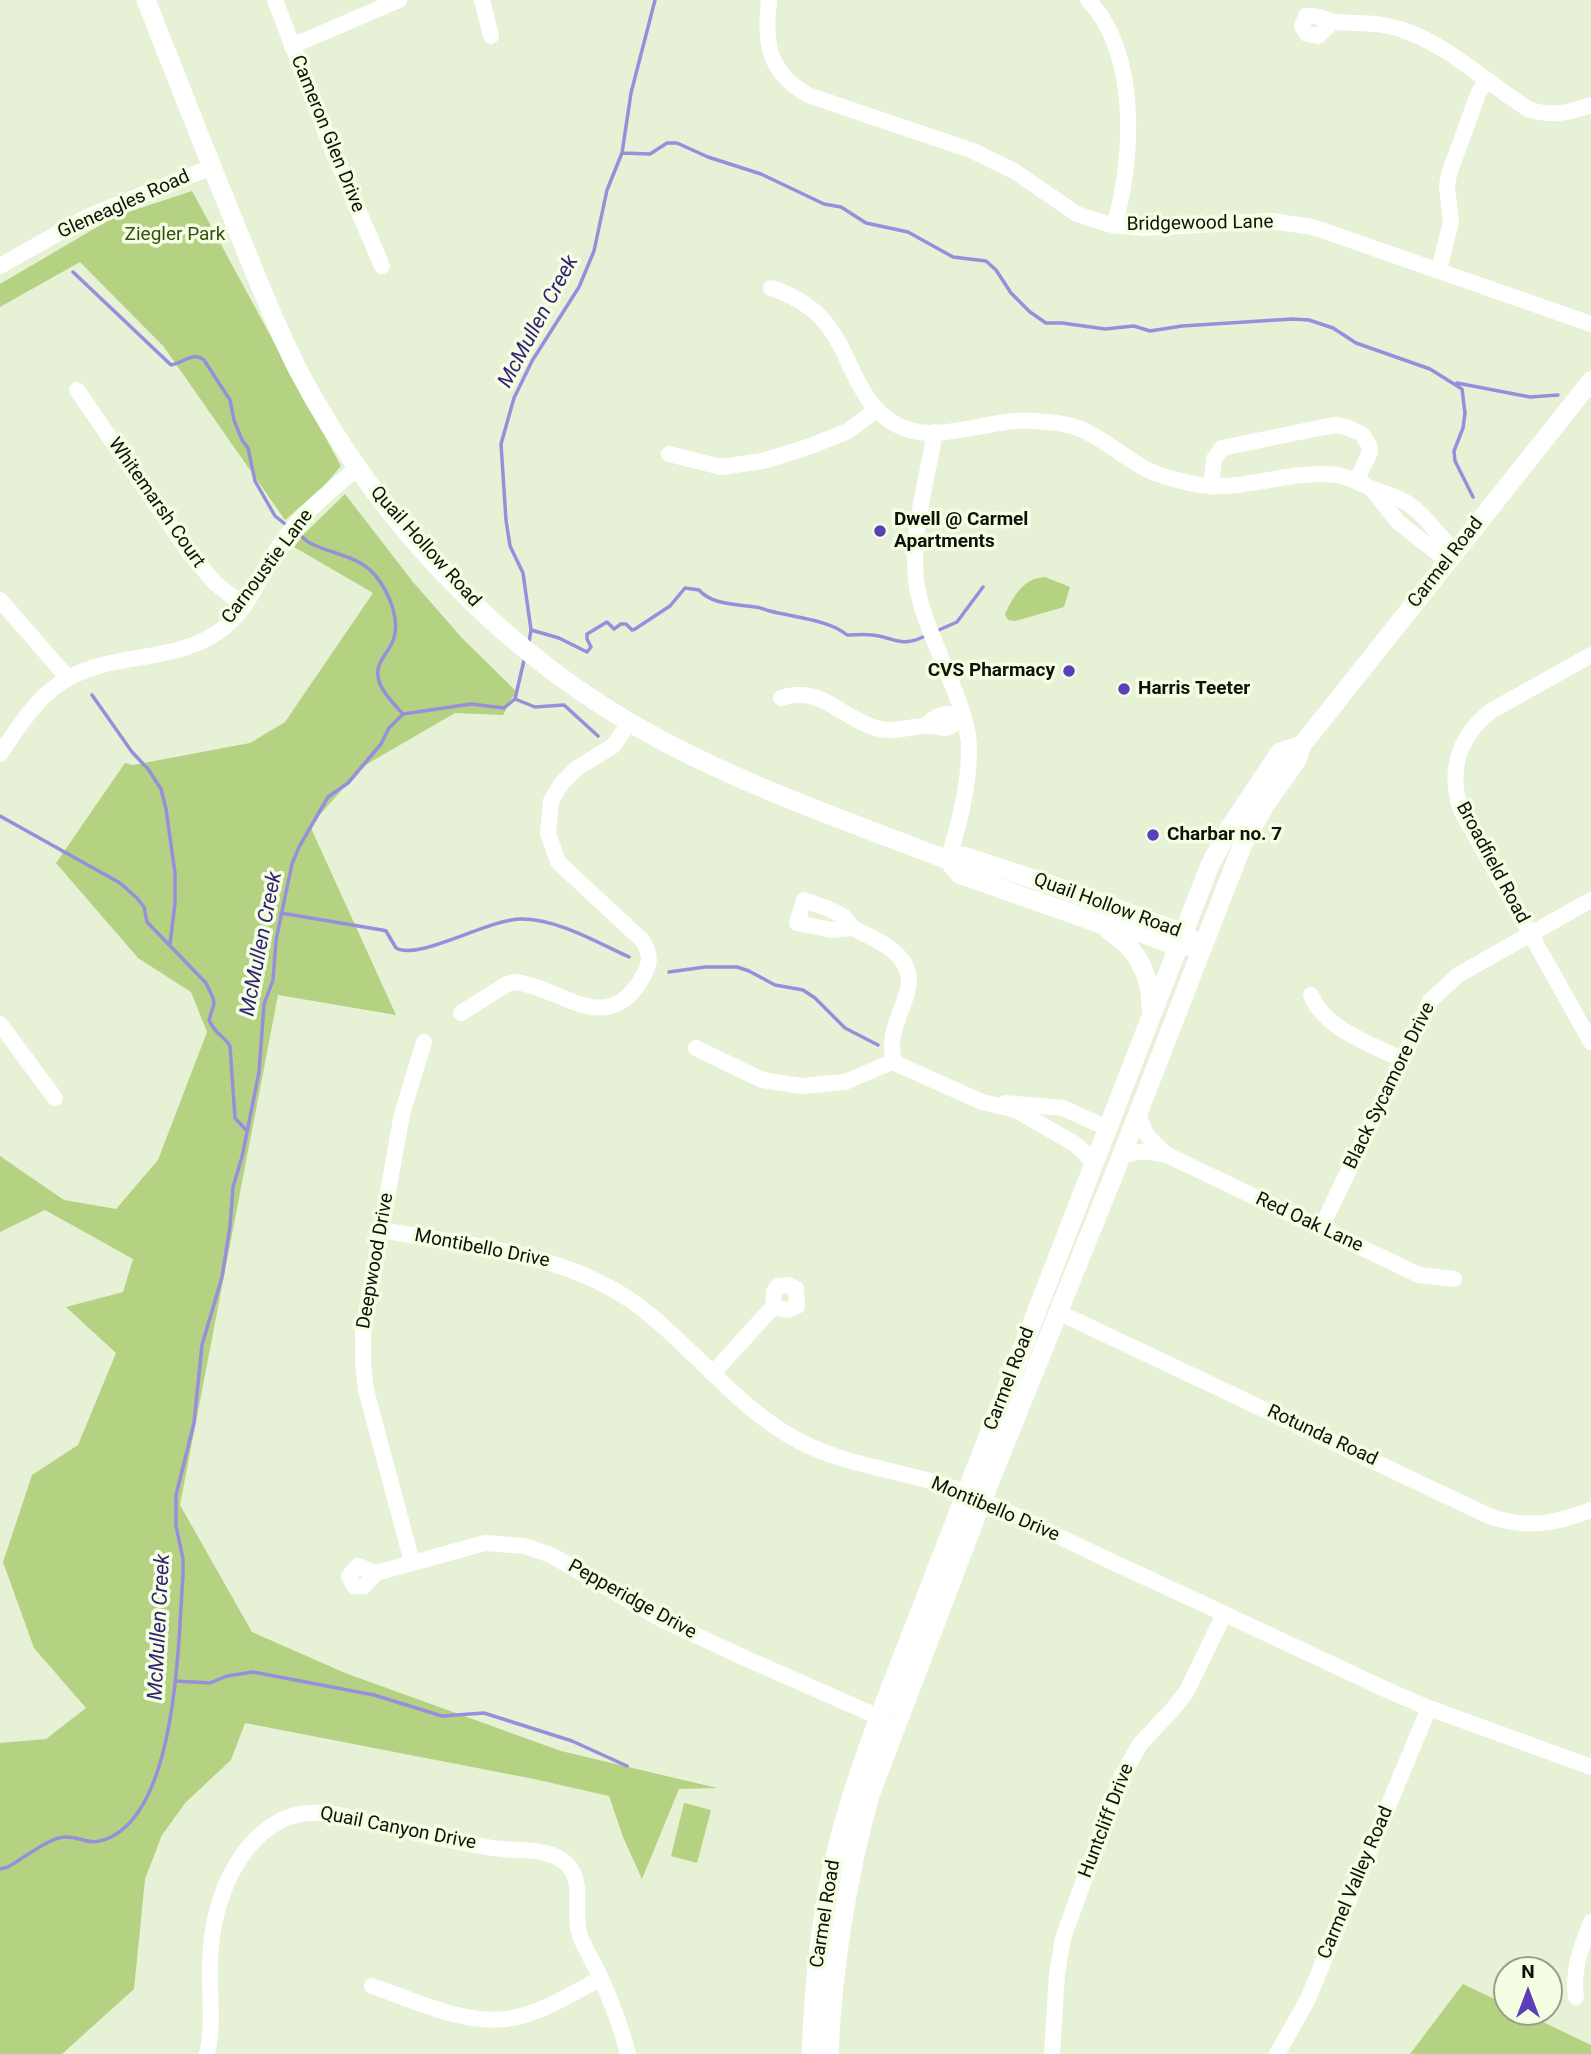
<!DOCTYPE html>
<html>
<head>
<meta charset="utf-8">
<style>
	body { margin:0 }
	#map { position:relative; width:1591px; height:2054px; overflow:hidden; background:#e6f1d6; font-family:Roboto,sans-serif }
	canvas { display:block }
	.north { position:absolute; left:1493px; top:1956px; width:70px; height:70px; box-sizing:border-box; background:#f3fee3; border:2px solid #98a08c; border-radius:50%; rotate:0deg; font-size:19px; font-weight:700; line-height:28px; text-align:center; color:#0f1209 }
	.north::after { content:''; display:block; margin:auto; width:24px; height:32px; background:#5a3fb8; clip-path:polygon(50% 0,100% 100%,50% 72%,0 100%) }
</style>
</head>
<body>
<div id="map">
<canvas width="1591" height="2054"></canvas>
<div class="north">N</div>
</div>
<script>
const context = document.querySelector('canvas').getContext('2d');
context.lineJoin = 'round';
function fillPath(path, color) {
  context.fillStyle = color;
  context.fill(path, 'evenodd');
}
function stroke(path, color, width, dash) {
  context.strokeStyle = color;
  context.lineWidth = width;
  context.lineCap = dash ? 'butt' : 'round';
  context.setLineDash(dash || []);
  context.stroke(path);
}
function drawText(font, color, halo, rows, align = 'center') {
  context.font = font + ' Roboto,sans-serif';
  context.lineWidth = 7;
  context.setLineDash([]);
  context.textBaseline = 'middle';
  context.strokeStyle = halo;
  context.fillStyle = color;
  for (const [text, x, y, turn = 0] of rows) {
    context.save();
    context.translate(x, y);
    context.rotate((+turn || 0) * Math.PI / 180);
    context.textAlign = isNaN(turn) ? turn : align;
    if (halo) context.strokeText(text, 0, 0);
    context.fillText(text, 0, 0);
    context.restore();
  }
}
const green = new Path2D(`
	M192 191 341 466 323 487 285 520 164 347 80 262 0 307V284L116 216Z
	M345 494 413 582 462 638 516 691 503 715 455 713 362 767 310 826 396 1015 278 995 180 1505 252 1632 345 1673 561 1751 717 1788 679 1789 642 1879 623 1837 609 1796 534 1779 245 1723 231 1760 186 1802 162 1835 145 1879 134 1989 62 2054H0V1743L46 1739 86 1708 34 1648 3 1562 32 1475 78 1445 116 1353 66 1307 123 1292 133 1259 45 1210 0 1232V1156L64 1200 116 1209 158 1160 207 1032 191 992 138 958 56 863 125 763 133 765 250 743 285 722 373 593 294 547 304 534Z
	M1045 577 1070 587 1064 607 1015 621 1008 620 1005 614C1014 596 1023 578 1045 577Z
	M684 1803 711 1810 697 1863 671 1856Z
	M1463 1984 1507 2005V2012H1522L1591 2045V2054H1410Z`);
const stream = new Path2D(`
	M622 153 650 154 667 143H677L708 157 761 174 824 204 841 207 866 223 908 232 953 257 986 261 996 270 1011 293 1030 312 1046 323H1062L1105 329 1134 326 1150 331 1182 326 1292 319 1309 320 1333 328 1356 343 1430 369 1462 389 1465 413 1463 428 1454 451 1455 461 1473 497
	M73 272 171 365C183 363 194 351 204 360L230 400 234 420 242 440 248 448 255 481 275 516 285 524
	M1457 383 1530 397 1558 395
	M299 534C303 538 307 542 312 544 332 554 359 556 375 575 389 592 403 623 391 645 384 658 373 666 380 684 385 696 395 705 403 714
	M531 630 559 638 587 652 591 647 587 639V634L607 622 614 629 621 624H626L632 630 635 629 670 606 685 588 699 590C712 605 736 604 755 607 760 607 765 610 770 611 793 617 830 620 847 635 855 635 864 634 872 635 894 637 899 648 923 637
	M939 630 957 622 983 587
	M529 642 531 630 523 573 510 546 506 520 501 444 514 398 532 361 579 287 594 251 607 190 622 153 631 93 655 0
	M92 695 132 752 148 769 161 789 166 809 175 873V903L170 944
	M515 699 535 707 564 705 598 736
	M0 816 120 883 137 898 144 907 147 922 206 983 213 998 214 1004 209 1020C216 1036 224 1035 230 1046L235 1118 247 1131
	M281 913 382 930 386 931 396 948C419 961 488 919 521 919 558 919 596 942 629 957
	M669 972 705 967H737L749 971 775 985 803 990 815 998 845 1028 878 1045
	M175 1681 210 1683 227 1676 253 1672 374 1695 442 1716 484 1713 572 1741 627 1766
	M0 1869 8 1867C22 1859 49 1838 64 1837 83 1836 88 1848 111 1837 178 1803 178 1641 183 1575V1559L176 1526V1495L194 1423 202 1345 222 1277 230 1226 233 1187 242 1157 259 1072 264 1004 273 980 276 940 292 864 299 847 328 797 348 783 381 744 389 728 403 714 471 704 504 708 515 699 525 656`);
const minor = new Path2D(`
	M275 0 332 149 382 266
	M482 0 491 36
	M769 0C764 43 768 72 808 95L973 151 1014 171 1077 214 1107 224 1143 228 1271 221 1313 227 1591 324
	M1088 0C1139 53 1134 159 1114 226
	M1333 22 1318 36 1307 34 1302 26 1306 16C1321 14 1324 21 1336 22 1358 24 1379 22 1400 29 1446 43 1487 83 1528 109 1551 117 1568 113 1591 105
	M292 46 399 0
	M0 266 87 217 212 167
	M1439 270 1451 222 1447 186 1449 174 1478 94 1486 81
	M771 288C790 294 812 306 824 321 855 357 857 415 910 430 945 441 997 417 1036 421 1049 422 1066 423 1078 428 1102 437 1123 457 1146 469 1157 475 1169 478 1181 481 1236 496 1275 472 1328 474 1346 475 1357 482 1373 489 1384 493 1396 496 1407 503 1427 515 1437 537 1456 551
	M77 390 188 551 215 583 244 606
	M935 432C927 481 911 530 916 580 920 611 934 639 945 667 955 692 969 722 969 749 969 787 959 824 948 860
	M669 454 721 467 763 461 808 447 848 431 876 410
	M1211 487 1214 459 1222 448 1319 428 1336 425 1346 427 1362 434 1369 445 1370 452 1357 480
	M1371 488 1398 522 1448 561
	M0 600 68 678
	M1591 655 1491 711C1458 737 1448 771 1461 810L1591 1042
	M781 698C820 684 841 718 876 728 893 733 907 727 924 726 944 724 943 737 962 716 947 712 938 713 927 725
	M0 754C18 728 35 699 62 682 112 649 179 666 226 626 252 604 262 570 281 543 302 513 330 491 357 468
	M852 928 832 930 797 923 804 900C816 905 834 909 844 917 849 921 849 926 855 929 880 942 918 956 907 993 900 1016 887 1036 894 1061
	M1311 995C1324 1029 1371 1044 1401 1059
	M461 1013 507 984 515 982C560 987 606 1038 641 980 650 965 652 957 643 941L558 862 548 833 551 801 561 784 577 768 613 746 630 722
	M0 1024 55 1098
	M696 1048 762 1080 802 1086 845 1082 894 1061
	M894 1061 897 1064 982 1102 1016 1110 1075 1144 1084 1152 1093 1164
	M1005 1103 1063 1108 1107 1128
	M1139 1111C1141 1132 1150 1140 1166 1154
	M1121 1157C1138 1149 1150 1152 1167 1155L1419 1275 1454 1279
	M1321 1228 1430 1001 1458 975 1591 900
	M381 1230C465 1245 562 1252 633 1302 692 1344 736 1409 801 1442 853 1469 914 1471 968 1494 1014 1514 1060 1537 1106 1559 1200 1602 1293 1646 1387 1690L1429 1708 1591 1767
	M1058 1312 1489 1516C1526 1529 1556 1524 1591 1510
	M713 1373 773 1307 788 1310 797 1306 796 1289 788 1285 778 1286 774 1292 773 1307
	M412 1562 366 1390 363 1361V1331L402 1114 424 1042
	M376 1573 364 1586H354L349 1576 358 1566 376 1573 485 1543 524 1546 551 1555 663 1620 747 1659 879 1717
	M372 1986C413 2000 468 2027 512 2018 544 2012 573 1993 601 1978
	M1576 1997C1572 1969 1581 1948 1591 1922
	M207 2054C213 2028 210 2001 210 1975 209 1929 220 1881 250 1845 265 1828 286 1814 309 1813 330 1811 351 1818 372 1823 415 1832 458 1844 502 1849 523 1851 552 1848 568 1865 585 1884 572 1913 580 1936 585 1949 593 1962 599 1974 611 2000 621 2026 628 2054
	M1052 2054 1057 1974 1063 1938 1122 1776 1140 1744 1173 1709 1187 1691 1224 1614
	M1277 2054 1307 2001 1429 1708`);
const major = new Path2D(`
	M146 0C174 71 202 143 231 214 252 266 272 318 297 368 378 523 506 658 661 740 753 789 852 823 948 860L959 874 1104 925 1117 924 1177 946 1202 947
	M948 860 963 856 1043 882 1183 933 1194 941
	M1104 925C1110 932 1118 937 1125 943 1143 960 1151 984 1151 1008
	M811 2054C814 1989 819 1925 834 1861 845 1812 862 1764 879 1717L1210 865 1230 827 1280 752 1302 745
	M829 2054C833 1964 846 1882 870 1795L982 1501 1121 1157 1242 846 1265 805 1297 760 1302 745 1591 381`);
const markers = [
	[880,531,7,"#5a3fb8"],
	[1069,671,7,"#5a3fb8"],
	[1124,689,7,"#5a3fb8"],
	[1153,835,7,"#5a3fb8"]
];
const streetNames = [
	["Cameron Glen Drive",327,134,68],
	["Gleneagles Road",124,205,-24],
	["Bridgewood Lane",1200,224,-1],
	["Whitemarsh Court",156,503,55],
	["Quail Hollow Road",425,547,48],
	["Carmel Road",1446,563,-52],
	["Carnoustie Lane",268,567,-53],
	["Broadfield Road",1492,863,62],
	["Quail Hollow Road",1107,906,20],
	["Black Sycamore Drive",1390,1086,-64],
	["Red Oak Lane",1309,1223,25],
	["Montibello Drive",482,1249,11],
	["Deepwood Drive",376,1261,-80],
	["Carmel Road",1010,1379,-69],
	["Rotunda Road",1322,1436,25],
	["Montibello Drive",995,1510,23],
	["Pepperidge Drive",632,1600,29],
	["Huntcliff Drive",1107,1821,-69],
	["Quail Canyon Drive",398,1829,11],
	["Carmel Valley Road",1356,1883,-67],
	["Carmel Road",826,1914,-81]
];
const parkNames = [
	["Ziegler Park",175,235]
];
const poiNames = [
	["Dwell @ Carmel",894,520],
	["Apartments",894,542],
	["CVS Pharmacy",1055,671,"right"],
	["Harris Teeter",1138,689],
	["Charbar no. 7",1167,835]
];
const waterNames = [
	["McMullen Creek",539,322,-62],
	["McMullen Creek",262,944,-79],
	["McMullen Creek",160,1627,-87]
];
fillPath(green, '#b5d282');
stroke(stream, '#978fdc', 3.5);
stroke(minor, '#fff', 16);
stroke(major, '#fff', 19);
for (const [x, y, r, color] of markers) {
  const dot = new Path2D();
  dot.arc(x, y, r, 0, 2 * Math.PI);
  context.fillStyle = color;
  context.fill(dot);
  stroke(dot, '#f3fee3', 2.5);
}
drawText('19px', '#0f1209', '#f3fee3', streetNames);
drawText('19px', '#3b4d12', '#f3fee3', parkNames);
drawText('bold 19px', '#0f1209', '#f3fee3', poiNames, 'left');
drawText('italic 21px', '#351e77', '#f3fee3', waterNames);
</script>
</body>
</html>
